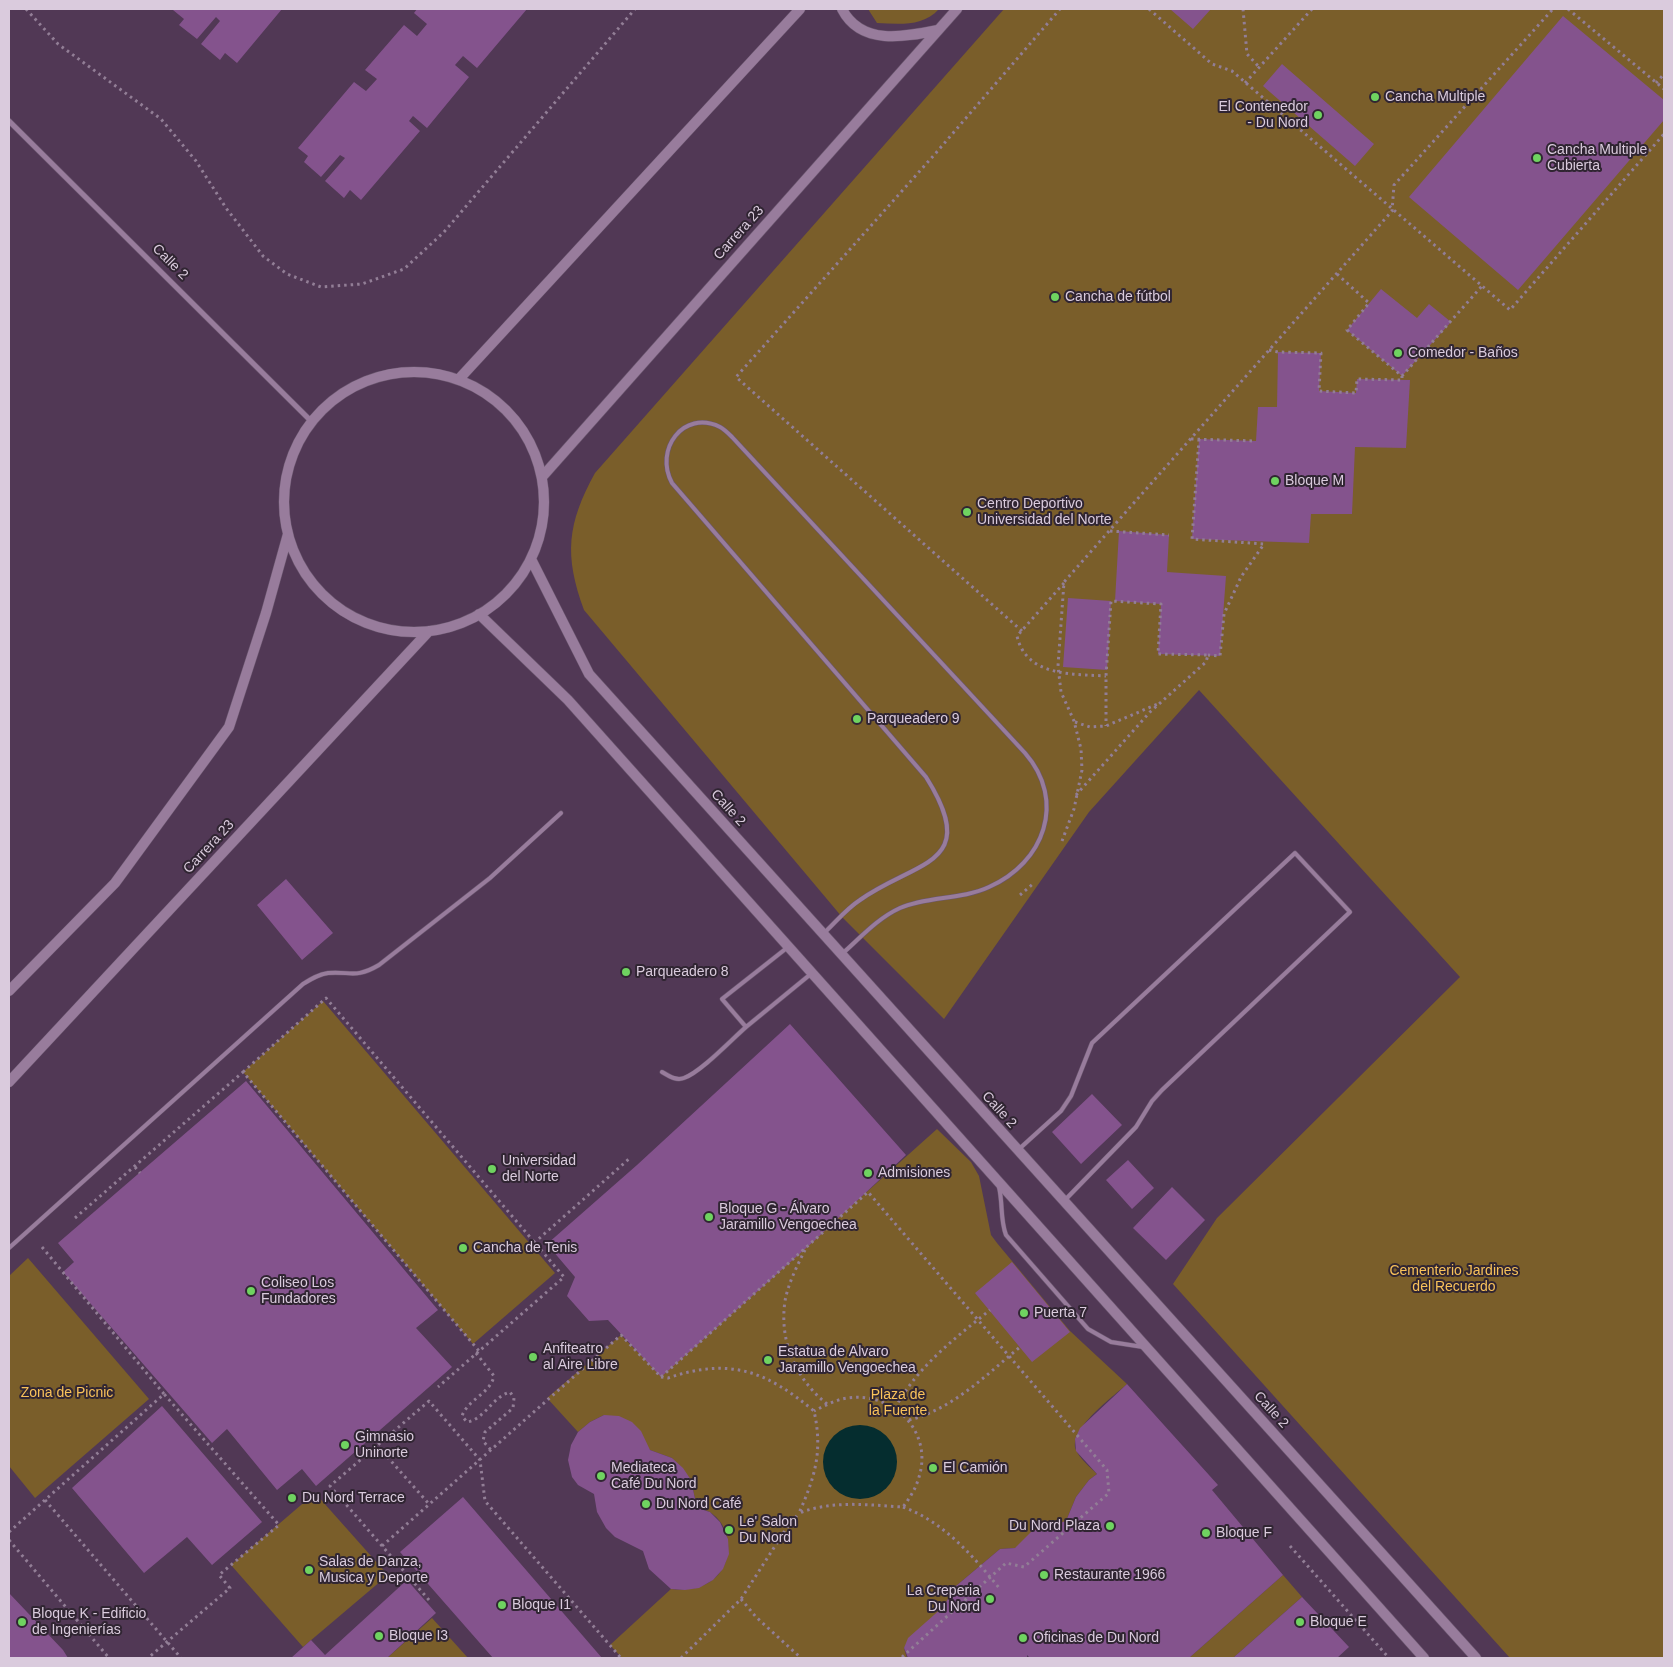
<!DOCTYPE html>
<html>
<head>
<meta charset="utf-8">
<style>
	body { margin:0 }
	#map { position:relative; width:1673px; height:1667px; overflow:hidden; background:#513855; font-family:Arial,sans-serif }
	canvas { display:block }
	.frame { position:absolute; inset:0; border:10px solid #dacbdd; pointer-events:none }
</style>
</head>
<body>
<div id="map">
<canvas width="1673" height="1667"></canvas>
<div class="frame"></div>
</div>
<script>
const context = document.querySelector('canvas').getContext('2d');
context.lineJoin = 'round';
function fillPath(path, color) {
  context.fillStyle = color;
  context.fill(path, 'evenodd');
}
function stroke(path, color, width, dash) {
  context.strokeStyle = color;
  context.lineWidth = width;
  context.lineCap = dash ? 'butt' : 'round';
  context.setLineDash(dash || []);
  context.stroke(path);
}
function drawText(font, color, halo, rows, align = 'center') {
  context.font = font + ' Arial,sans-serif';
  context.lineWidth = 4;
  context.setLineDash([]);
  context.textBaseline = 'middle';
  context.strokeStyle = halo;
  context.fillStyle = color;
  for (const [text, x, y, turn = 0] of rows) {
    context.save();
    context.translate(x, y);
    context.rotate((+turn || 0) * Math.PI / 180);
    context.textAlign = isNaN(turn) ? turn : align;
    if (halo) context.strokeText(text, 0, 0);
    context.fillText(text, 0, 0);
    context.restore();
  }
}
const green = new Path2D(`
	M868 9H939C923 27 899 24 877 23Z
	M1004 9H1664V1658H1510L1173 1284 1217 1218 1460 977 1199 690 1089 812 944 1019 842 917 584 610C564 555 567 524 595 473Z
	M323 1001 555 1273 473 1344 243 1072Z
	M937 1129 971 1162 979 1176 991 1235 997 1243 1070 1331 1127 1384C1113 1397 1068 1429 1076 1450 1079 1458 1091 1468 1097 1474L1089 1480 1076 1497 1066 1521 1015 1548 1000 1549 956 1586 943 1607 904 1648 907 1658H622L610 1645 671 1589C744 1597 741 1513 697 1508L691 1480 672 1458 650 1450 604 1415 590 1422 578 1432 547 1398 621 1335 661 1376Z
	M28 1258 149 1399 35 1498 9 1466V1276Z
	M315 1493 388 1575 303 1647 231 1565Z
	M1283 1575 1302 1597 1233 1658H1189Z
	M432 1618 468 1658H387Z`);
const water = new Path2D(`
	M823 1462a37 37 0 1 1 74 0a37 37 0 1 1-74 0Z`);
const building = new Path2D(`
	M175 9H282L237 63 225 53 220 60 201 44 220 21 216 17 197 39 179 25 184 19 173 10Z
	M417 9H527L477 68 463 56 455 65 469 77 427 128 413 116 409 121 420 131 361 200 350 190 344 198 325 181 345 158 340 155 321 177 304 162 308 156 298 148 354 82 366 91 377 79 365 70 404 25 417 36 427 24 414 13Z
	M1170 9H1211L1193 29Z
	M1563 16 1664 100V120L1518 290 1409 197Z
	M1282 64 1374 144 1355 166 1263 86Z
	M1381 289 1417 318 1429 304 1451 322 1402 376 1347 330Z
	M1278 352 1321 353 1319 391 1356 393 1357 379 1410 380 1406 448 1355 447 1352 514H1311L1309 543 1192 539 1199 439 1256 441 1258 407H1277Z
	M1119 531 1169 535 1167 572 1226 576 1220 656 1158 654 1161 604 1115 601Z
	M1068 598 1111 601 1107 670 1063 667Z
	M286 879 333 933 302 960 257 905Z
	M790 1024 906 1155 814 1241 661 1377 608 1320 589 1321 567 1296 575 1277 547 1244 637 1165Z
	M246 1081 438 1310 416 1328 452 1367 316 1486 302 1469 277 1490 227 1429 212 1443 63 1272 74 1262 58 1243Z
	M1092 1094 1122 1125 1081 1164 1052 1132Z
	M1128 1160 1154 1188 1132 1209 1106 1180Z
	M1172 1187 1205 1220 1166 1260 1133 1228Z
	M1012 1262 1070 1332 1032 1362 975 1293Z
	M1127 1384 1218 1485 1212 1490 1283 1575 1189 1658H1030L1027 1655V1658H908L904 1648 908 1638 943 1607 956 1586 1000 1549 1015 1548 1032 1531 1066 1521 1076 1497 1089 1480 1097 1474 1076 1451 1075 1439 1080 1428Z
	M162 1406 262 1522 212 1565 187 1537 144 1573 72 1488Z
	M604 1415 619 1416 632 1422 641 1431 650 1450 672 1458 683 1468 691 1480 697 1508 710 1512 720 1522 728 1539 729 1554 723 1569 713 1580 699 1588 685 1590 671 1589 649 1569 643 1551 615 1537 606 1528 597 1512 594 1494 578 1485 572 1477 568 1460 571 1445 578 1432 590 1422Z
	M463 1497 602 1658H493L400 1552Z
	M407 1580 436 1613 387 1658H291L311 1640 325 1655Z
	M9 1593 63 1650 68 1658H9Z
	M1302 1597 1349 1647 1337 1658H1233Z`);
const path = new Path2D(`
	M26 9 58 44 161 119 196 161 226 208 263 256 287 274 321 287 362 284 404 269 444 232 635 9
	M1149 9 1212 64 1232 71 1510 310 1664 134
	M1243 9 1247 54 1259 67
	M1568 9 1664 89
	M1245 83 1312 9
	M1656 83 1664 74
	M1337 274 1369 303 1347 330 1402 376 1482 286
	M1269 350 1278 352 1321 353 1319 391 1356 393 1357 379 1402 380V376
	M1191 439 1256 441
	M1199 439 1192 539 1264 544 1241 577 1224 614 1220 656 1208 655
	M1110 531 1169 535
	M1064 583 1017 636C1026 677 1074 674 1106 676
	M1022 631 736 377 935 154 1060 9
	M1075 722 1090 727 1106 726 1160 703
	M1076 795 1150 712 1206 662 1208 655 1158 654 1161 604 1111 601 1106 676V726
	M1062 841 1074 809 1082 770 1081 749 1074 721 1061 692 1058 666 1064 582 1392 211 1394 185 1553 9
	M1020 895 1034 883
	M243 1072 326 998 564 1277 438 1387
	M135 1167 140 1173
	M75 1218 243 1072 479 1351
	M534 1243 630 1158
	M42 1247 164 1394
	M805 1250C797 1266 788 1284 785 1301 779 1342 796 1379 827 1404
	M476 1353 494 1376C490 1394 468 1399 462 1416L467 1422C485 1419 492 1397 510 1392L514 1398 513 1408 485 1432 483 1441 491 1450
	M661 1377 668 1378C730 1357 766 1371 814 1411 823 1451 815 1477 799 1513 834 1500 867 1505 903 1507 909 1499 915 1490 918 1480 935 1433 894 1391 847 1398 835 1400 824 1406 814 1411
	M895 1408C918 1366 954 1339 990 1310
	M909 1420C953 1409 986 1375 1020 1347
	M383 1452 429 1504
	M45 1500 181 1658
	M903 1507C944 1522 973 1556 1000 1589
	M9 1532 164 1394 279 1525 219 1575 230 1588 148 1658
	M9 1540 109 1658
	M382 1546 621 1335 661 1377 868 1192 1107 1470 1109 1493 1024 1567 1006 1563 901 1658
	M1290 1546 1389 1658
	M741 1599 756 1617 801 1658
	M429 1600 330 1486 429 1401 480 1460 485 1501 621 1658
	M681 1658 741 1599 786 1529 799 1513`);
const lane = new Path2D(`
	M823 934C835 923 846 909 860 900 916 860 982 866 926 777L672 483C654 450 683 409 720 427 724 429 729 434 732 437L1025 753C1067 801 1044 863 989 887 961 900 928 896 900 908 878 918 861 937 843 953
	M746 1027 812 973
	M662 1072C669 1076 676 1081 684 1078 701 1072 731 1040 746 1027L722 999 788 947
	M1018 1150 1061 1111 1071 1096 1092 1043 1295 853 1350 912 1162 1090 1152 1101 1136 1127 1065 1200
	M999 1187C1003 1204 1000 1219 1006 1235L1088 1329 1111 1342 1143 1347
	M9 1248 303 984C311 979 319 974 328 973 351 971 355 979 379 965L490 878 561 813`);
const street = new Path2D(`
	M9 121 312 422`);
const secondary = new Path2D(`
	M842 9C861 46 905 37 938 30
	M284 502a130 130 0 1 1 260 0a130 130 0 1 1-260 0Z
	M459 379 800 9
	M542 477 957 9
	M531 559 589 674 1476 1658
	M479 614 568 700 1424 1658
	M9 991 115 883 229 727 266 613 288 534
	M9 1082 429 631`);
const markers = [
	[1375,97,5,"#6fd360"],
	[1318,115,5,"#6fd360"],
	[1537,158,5,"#6fd360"],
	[1055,297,5,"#6fd360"],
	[1398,353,5,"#6fd360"],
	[1275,481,5,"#6fd360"],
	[967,512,5,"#6fd360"],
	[857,719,5,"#6fd360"],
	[626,972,5,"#6fd360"],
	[492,1169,5,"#6fd360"],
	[868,1173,5,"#6fd360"],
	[709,1217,5,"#6fd360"],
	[463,1248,5,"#6fd360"],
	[251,1291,5,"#6fd360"],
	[1024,1313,5,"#6fd360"],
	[533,1357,5,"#6fd360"],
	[768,1360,5,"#6fd360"],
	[345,1445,5,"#6fd360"],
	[933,1468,5,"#6fd360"],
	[601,1476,5,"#6fd360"],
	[292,1498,5,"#6fd360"],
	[646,1504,5,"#6fd360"],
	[1110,1526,5,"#6fd360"],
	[729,1530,5,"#6fd360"],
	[1206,1533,5,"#6fd360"],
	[309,1570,5,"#6fd360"],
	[1044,1575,5,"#6fd360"],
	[990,1599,5,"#6fd360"],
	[502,1605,5,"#6fd360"],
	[22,1622,5,"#6fd360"],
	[1300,1622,5,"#6fd360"],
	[379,1636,5,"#6fd360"],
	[1023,1638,5,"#6fd360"]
];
const poiNames = [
	["Cancha Multiple",1385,97],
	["El Contenedor",1308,107,"right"],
	["- Du Nord",1308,123,"right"],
	["Cancha Multiple",1547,150],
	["Cubierta",1547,166],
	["Cancha de fútbol",1065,297],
	["Comedor - Baños",1408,353],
	["Bloque M",1285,481],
	["Centro Deportivo",977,504],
	["Universidad del Norte",977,520],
	["Parqueadero 9",867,719],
	["Parqueadero 8",636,972],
	["Universidad",502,1161],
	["del Norte",502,1177],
	["Admisiones",878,1173],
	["Bloque G - Álvaro",719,1209],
	["Jaramillo Vengoechea",719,1225],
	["Cancha de Tenis",473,1248],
	["Coliseo Los",261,1283],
	["Fundadores",261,1299],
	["Puerta 7",1034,1313],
	["Anfiteatro",543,1349],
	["al Aire Libre",543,1365],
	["Estatua de Alvaro",778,1352],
	["Jaramillo Vengoechea",778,1368],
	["Gimnasio",355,1437],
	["Uninorte",355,1453],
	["Mediateca",611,1468],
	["Café Du Nord",611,1484],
	["El Camión",943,1468],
	["Du Nord Terrace",302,1498],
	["Du Nord Café",656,1504],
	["Le' Salon",739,1522],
	["Du Nord",739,1538],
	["Du Nord Plaza",1100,1526,"right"],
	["Bloque F",1216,1533],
	["Salas de Danza,",319,1562],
	["Musica y Deporte",319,1578],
	["Restaurante 1966",1054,1575],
	["La Creperia",980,1591,"right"],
	["Du Nord",980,1607,"right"],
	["Bloque I1",512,1605],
	["Bloque K - Edificio",32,1614],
	["de Ingenierías",32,1630],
	["Bloque E",1310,1622],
	["Bloque I3",389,1636],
	["Oficinas de Du Nord",1033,1638]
];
const streetNames = [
	["Carrera 23",739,233,-48],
	["Calle 2",170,262,45],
	["Calle 2",728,808,48],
	["Carrera 23",209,847,-47],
	["Calle 2",999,1110,48],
	["Calle 2",1271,1410,48]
];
const parkNames = [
	["Cementerio Jardines",1454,1271],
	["del Recuerdo",1454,1287],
	["Zona de Picnic",67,1393],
	["Plaza de",898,1395],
	["la Fuente",898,1411]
];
fillPath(green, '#7a5e2a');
fillPath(water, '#052d2f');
fillPath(building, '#84538d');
stroke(lane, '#6a566e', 5);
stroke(street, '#6a566e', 6);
stroke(secondary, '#6a566e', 11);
stroke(path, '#927e96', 3, [2.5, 4]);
stroke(lane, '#987c9c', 4);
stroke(street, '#987c9c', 5);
stroke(secondary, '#987c9c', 10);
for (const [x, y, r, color] of markers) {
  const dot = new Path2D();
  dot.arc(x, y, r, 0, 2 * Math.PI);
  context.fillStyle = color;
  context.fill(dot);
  stroke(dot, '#302532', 2);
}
drawText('14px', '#dacbdd', '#302532', poiNames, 'left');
drawText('14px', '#dacbdd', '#302532', streetNames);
drawText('14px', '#f9c25a', '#302532', parkNames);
</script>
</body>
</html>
